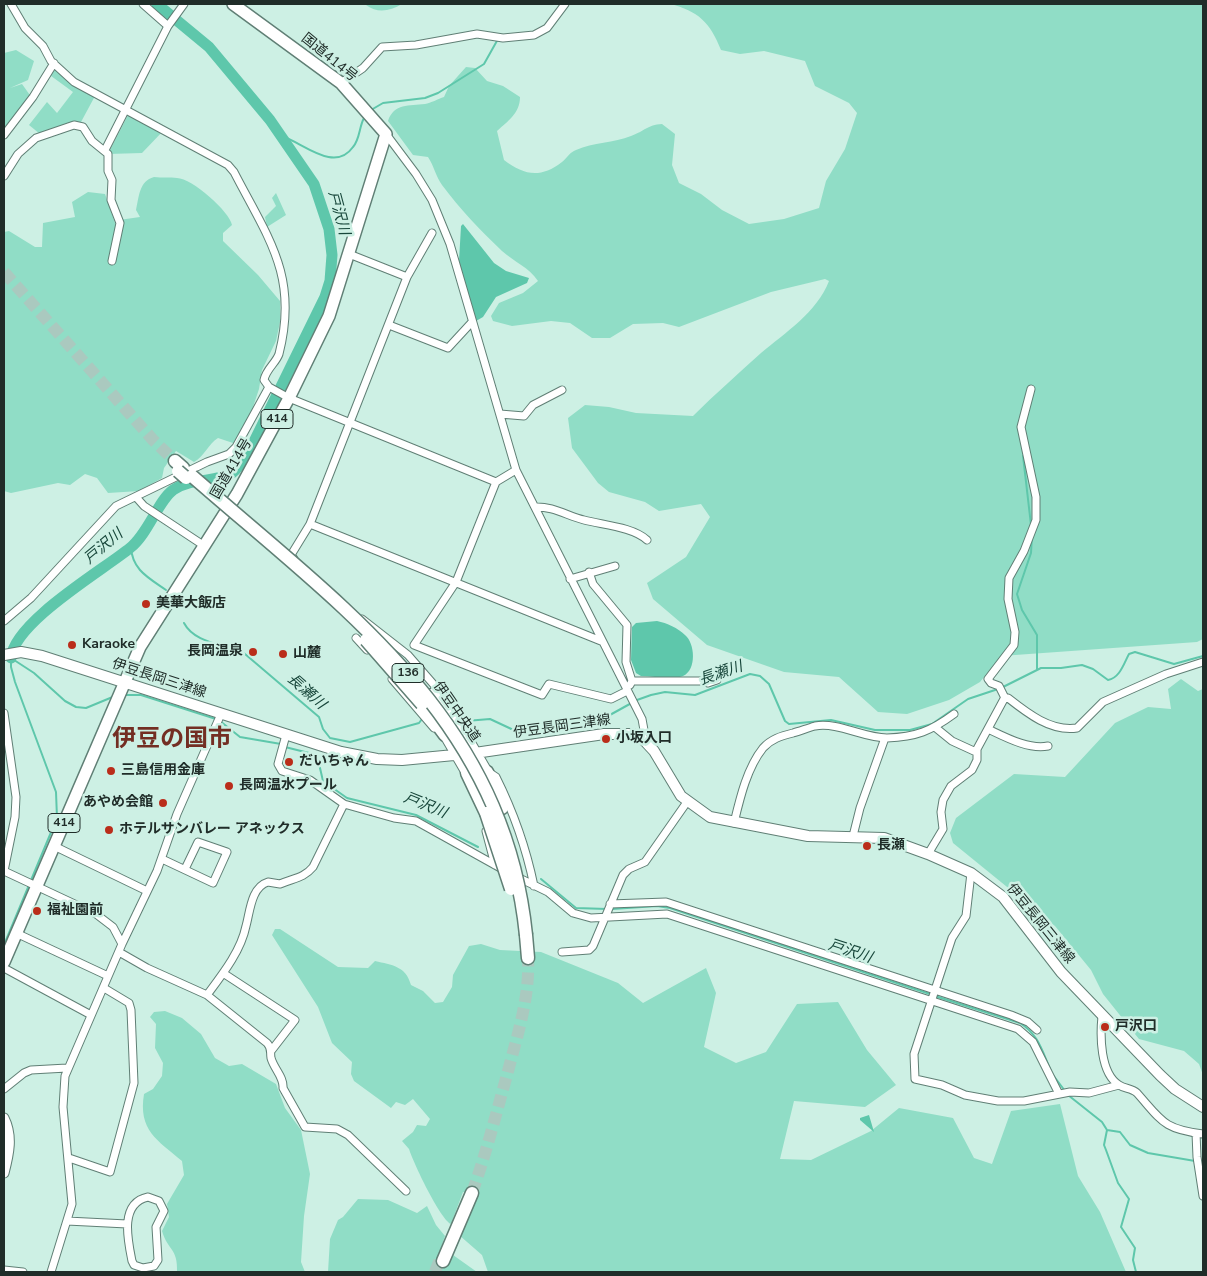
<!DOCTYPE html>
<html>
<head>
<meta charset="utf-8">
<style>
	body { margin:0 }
	#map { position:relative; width:1207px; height:1276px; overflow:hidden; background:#cdf0e4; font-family:"Nunito Sans",sans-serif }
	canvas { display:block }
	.frame { position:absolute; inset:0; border:5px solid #202d29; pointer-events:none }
</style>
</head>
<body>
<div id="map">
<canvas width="1207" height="1276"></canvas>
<div class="frame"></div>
</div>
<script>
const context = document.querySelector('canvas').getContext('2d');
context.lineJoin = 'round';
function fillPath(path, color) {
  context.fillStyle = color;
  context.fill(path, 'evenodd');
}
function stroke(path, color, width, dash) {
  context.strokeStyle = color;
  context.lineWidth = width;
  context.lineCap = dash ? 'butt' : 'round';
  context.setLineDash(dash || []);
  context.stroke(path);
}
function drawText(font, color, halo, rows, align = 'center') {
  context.font = font + ' "Nunito Sans","Noto Sans JP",sans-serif';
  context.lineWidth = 5;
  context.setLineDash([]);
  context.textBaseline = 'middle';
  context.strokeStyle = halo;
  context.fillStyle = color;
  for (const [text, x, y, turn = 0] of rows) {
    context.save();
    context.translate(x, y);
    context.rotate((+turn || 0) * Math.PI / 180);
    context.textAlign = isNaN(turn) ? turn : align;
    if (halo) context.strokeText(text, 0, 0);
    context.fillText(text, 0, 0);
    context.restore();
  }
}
const green = new Path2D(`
	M402 4C390 11 378 14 366 5Z
	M670 4H1203V639L1197 642 1001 656 980 682 949 700 907 714 878 712 839 677 784 672 707 645 653 599 647 583 686 557 710 517 701 504 659 511 645 502 609 492 598 483 572 448 568 418 585 405 609 407 636 413 693 416C715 394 738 374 761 353 785 333 817 312 829 281L825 279 771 292 679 327 663 323 633 324 610 338H592L570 323 551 321 512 326 493 321 491 316 499 303 523 293 538 281C529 267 514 262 502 251 481 231 459 208 442 185 436 177 434 166 428 157L413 155 388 121C394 103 409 106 425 104 431 103 438 99 444 97L449 86 466 67 475 68 487 81 503 86 520 97C520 113 508 121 497 131L504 160C524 175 540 179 562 162 567 158 570 152 576 150 593 142 614 143 631 136 645 131 647 125 662 124L675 134 672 165 679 183 701 194 722 210 749 224 784 219 819 208 826 181 845 149 857 113 849 103 815 86 805 61 764 51 740 54 721 50C710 22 698 11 670 4Z
	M16 50 34 61 28 80 10 88 22 84 32 98 4 136V53Z
	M54 63 95 96 81 122 40 134 29 125 47 102 57 113 73 92 47 73Z
	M129 113 164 130 142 153 108 154Z
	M154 177C162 178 170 177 177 178 192 178 230 212 232 225L223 233V241L258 275 280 301V322L276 341 262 370 259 389 252 410 236 444 218 438C208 444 205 456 194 462L176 451 164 468 162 478 139 491 108 493 97 478 85 474 70 485 58 483 11 493 4 491V232L9 231 35 247H42L43 223 75 217 72 202 88 192 105 194 115 223 116 232 119 220 140 217 136 210C139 197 139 181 154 177Z
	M276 193 286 215 267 227 265 217 276 206 272 198Z
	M1181 679 1198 691 1203 689V1075L1199 1064 1184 1051 1139 1039 1103 994 1091 970 1055 926 953 843 950 833 956 818 1014 774 1065 777 1115 723 1148 707 1171 709 1168 689Z
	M275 929H280L338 967 368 968 375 961C392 965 406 966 411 985L423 991 435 1003 443 1002 452 987 453 975 469 946 481 944 500 950 541 952 618 983 643 1003 706 968 716 993 704 1047 736 1063 766 1052 797 1004 838 1002 867 1050 896 1085 865 1107 794 1101 780 1159 811 1160 871 1131 899 1108 953 1118 974 1158 992 1164 1011 1111 1060 1104 1078 1176 1100 1212 1126 1272H488L482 1255 459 1235 474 1195 463 1192 451 1224C440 1219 413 1162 409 1149L402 1141 413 1132 417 1125 426 1126 430 1119 413 1099 405 1105 396 1102 391 1108 354 1081 351 1074 352 1062 332 1043 318 1007 272 935Z
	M165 1011 182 1018 201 1034 215 1058 229 1066 242 1064 276 1084 285 1108 301 1130 310 1174 304 1216 301 1262 305 1272H177C178 1248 168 1251 162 1231L169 1217 167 1204 184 1175 182 1161C157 1140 138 1130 144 1094L153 1089 162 1076 163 1063 155 1048 156 1024 150 1017 154 1012Z
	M358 1199 388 1200 417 1213 427 1206 436 1225 445 1236 438 1256 450 1261 453 1255 477 1272H328L330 1239 338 1220 343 1217Z`);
const water = new Path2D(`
	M463 224 494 263 506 271 529 278 527 283 496 297 483 317 476 321 459 261 461 226Z
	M657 621C667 623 678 628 685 635 695 643 697 670 683 676 671 681 654 676 641 676L636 673 631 660 632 627 636 623Z
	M869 1115 874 1132 860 1120V1118Z`);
const stream = new Path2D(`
	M371 110 383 103 425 98 438 93 484 64 498 39
	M281 136C301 141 334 174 353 147 360 139 359 127 364 118
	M1023 456 1031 525
	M1032 535 1031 553 1017 594 1022 610 1037 635V669
	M131 547C132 570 149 578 166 590
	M184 623C195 644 226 644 245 654L319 717 323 729 330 738 350 742 419 723 422 719
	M11 658 34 673 65 701 76 707 86 708 115 696
	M1003 687 1041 668H1061L1082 665 1093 669 1108 680C1120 678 1124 663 1129 654L1135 652 1174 664 1203 656
	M124 695H141L216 719
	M220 721 240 737 281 744
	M466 721 490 719 520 733 542 722 599 721 637 700 651 695 665 692 695 695 750 674 760 676 769 684 785 721 789 724 831 720 875 730H910L932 724 968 699 998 689
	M285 747 317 755 323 781 347 798 416 815 478 847
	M541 879 576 908 607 909
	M612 909 657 906 670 908 930 994
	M4 945 57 818 56 792 15 682 11 667V658
	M935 996 1020 1023C1039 1035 1042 1051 1051 1071
	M1053 1075 1065 1091
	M1068 1095 1102 1122 1107 1130
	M1107 1130 1104 1145 1106 1150 1118 1183 1129 1199 1121 1227 1135 1248 1133 1260 1136 1272
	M1107 1130 1120 1132 1130 1145 1148 1153 1195 1161`);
const river = new Path2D(`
	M11 658C14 622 103 570 130 548 148 534 158 501 173 490 192 477 216 483 232 473 237 470 242 461 247 456L325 297 330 281 332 255 329 229 314 184 270 120 209 47 157 4`);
const motorwayTunnel = new Path2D(`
	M4 272 153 440 175 461
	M472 1193C486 1154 496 1114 507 1075 517 1036 530 998 528 958
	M435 1272 440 1259`);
const minor = new Path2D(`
	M11 4 25 28 43 46 51 61 74 82 228 165 234 172C268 238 299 276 279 354 276 363 266 369 264 380L269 387 289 398 496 482
	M143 4 168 26
	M341 83 363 68 382 47 416 45 477 34 503 38 534 35 547 28 565 4
	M386 134 416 174 432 200 450 244 516 470 642 719 644 730 641 737
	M4 135 33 97 54 63
	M105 150 168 26 184 4
	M4 176 18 154 36 138 74 125 83 127 92 141 108 154V171L112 180 111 200 120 223 112 261
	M349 254 407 277 310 524 601 641
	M407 277 432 233
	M389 325 448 348 472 322
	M500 414 524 416 533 405 562 390
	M516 470 496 482 456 582 414 645 542 695 549 684 611 699 627 691
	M136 497 144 506 203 545
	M535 507C552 506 568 516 584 520 603 525 633 527 647 540
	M294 559 291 555 310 524
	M589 572 593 584 627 625 626 662 632 681
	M570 579 615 566
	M362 619 408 655 462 717 465 725
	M4 621 31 598 116 506 207 462 229 454 236 447 269 387
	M356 638 367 650
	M392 679 434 728
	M630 685 632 681H703L708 683 717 680
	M1005 698 999 686 991 683 988 679 1014 645 1015 632 1008 599 1009 578 1024 551 1036 520V497L1021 427 1031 389
	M4 713 16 797 15 817 4 871
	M936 728 952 741 976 752
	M988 729C1005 737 1029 750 1048 746
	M286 735 278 764 282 771 310 780 344 804 394 818 416 821 504 870
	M490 773 496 777C514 813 526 847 534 886
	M734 823C740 798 747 768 763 748 771 739 781 736 793 733 800 731 808 728 815 726 839 722 863 738 887 738 916 737 931 731 954 714
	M486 831 495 865
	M853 836 860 808 885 738
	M54 846 147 891
	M928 854 943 829 941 812 943 800 951 786 972 770 977 760V749L1004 699 1008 698C1027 713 1051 732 1077 728L1103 702 1166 674 1203 662
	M162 859 213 883 227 852 198 842 185 869
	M4 871 96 914 113 927 122 944
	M971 873 966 916 952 938 914 1054 915 1079 942 1085 965 1095 998 1101H1024L1070 1092 1089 1093 1119 1085
	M515 876 548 892 573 913 591 918 667 914 1018 1029 1033 1042 1059 1094
	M610 904 666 902 1011 1015 1028 1022 1037 1030
	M16 933 108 976
	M119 952 147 968 207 995 267 1043C272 1048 270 1052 271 1058 274 1069 284 1077 283 1088L305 1127 337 1129 348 1135 406 1191
	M562 952 589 950 593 946 623 875 629 869 645 862 687 802
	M4 968 91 1015
	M223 973 295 1020 271 1051
	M207 995C222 975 241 951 246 926 250 912 251 887 268 882L280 884C294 878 304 878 313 867L344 804
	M1102 1016C1100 1036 1100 1073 1119 1085 1125 1089 1132 1088 1137 1093 1162 1121 1163 1129 1203 1134
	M4 1089 24 1073 31 1070 67 1068
	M1196 1133 1197 1157 1203 1196
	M69 1158 110 1172 134 1083 131 1010 129 1003 104 988
	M148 1197 159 1201 164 1211 156 1227 158 1260 154 1266 143 1268 134 1265 132 1261C128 1241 119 1203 148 1197Z
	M67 1221 127 1224
	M4 1270 23 1272
	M51 1272 72 1204 63 1107 65 1076 122 944 157 871 177 814 221 714`);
const tertiary = new Path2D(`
	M4 1118C13 1136 9 1154 4 1173`);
const secondary = new Path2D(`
	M4 655 21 652 42 656 341 752 377 759 402 760 475 753 604 734H632L641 737 654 751 681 796 710 817 808 836 884 838 928 854 971 873 1003 897 1061 972 1160 1075 1175 1089 1203 1107
	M458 722 487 772
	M445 735 467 773`);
const trunk = new Path2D(`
	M4 962 140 647 237 494 289 398 329 316 386 134 341 83 233 4`);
const motorway = new Path2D(`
	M175 461 183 468
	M434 694 458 722
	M422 704 445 735
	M487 772 502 808
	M467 773 486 813
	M526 935 528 958
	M443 1261 472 1193`);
const motorwayBridge = new Path2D(`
	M178 471 186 478
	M192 476C343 608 504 718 526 935
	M366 640 422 704
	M486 813 511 889`);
const markers = [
	[146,604,5,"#ba2d1a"],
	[72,645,5,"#ba2d1a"],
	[253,652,5,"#ba2d1a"],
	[283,654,5,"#ba2d1a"],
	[606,739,5,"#ba2d1a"],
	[289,762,5,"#ba2d1a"],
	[111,771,5,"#ba2d1a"],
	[229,786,5,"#ba2d1a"],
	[163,803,5,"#ba2d1a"],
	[109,830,5,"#ba2d1a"],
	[867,846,5,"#ba2d1a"],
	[37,911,5,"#ba2d1a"],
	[1105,1027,5,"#ba2d1a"]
];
const shields = [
	[277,419,32],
	[408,673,32],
	[64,823,32]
];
const shieldNames = [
	["414",277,419],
	["136",408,673],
	["414",64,823]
];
const streetNames = [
	["国道414号",329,58,39],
	["国道414号",232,469,-60],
	["伊豆長岡三津線",159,679,18],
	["伊豆中央道",456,712,55],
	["伊豆長岡三津線",562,727,-8],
	["伊豆長岡三津線",1040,924,51]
];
const poiNames = [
	["美華大飯店",156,604],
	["Karaoke",82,645],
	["長岡温泉",243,652,"right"],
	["山麓",293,654],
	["小坂入口",616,739],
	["だいちゃん",299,762],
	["三島信用金庫",121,771],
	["長岡温水プール",239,786],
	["あやめ会館",153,803,"right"],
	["ホテルサンバレー アネックス",119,830],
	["長瀬",877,846],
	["福祉園前",47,911],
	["戸沢口",1115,1027]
];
const waterNames = [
	["戸沢川",338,213,75],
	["戸沢川",104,547,-40],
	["長瀬川",721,674,-19],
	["長瀬川",306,692,42],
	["戸沢川",425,806,22],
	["戸沢川",850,952,18]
];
const townNames = [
	["伊豆の国市",172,740]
];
fillPath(green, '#90ddc6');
fillPath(water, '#5ec7ab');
stroke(stream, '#5ec7ab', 2);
stroke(river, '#5ec7ab', 11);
stroke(motorwayTunnel, '#aac9bf', 12, [12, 6]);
stroke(minor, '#607f75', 9);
stroke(tertiary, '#607f75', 11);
stroke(secondary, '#607f75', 12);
stroke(trunk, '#607f75', 14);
stroke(motorway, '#607f75', 15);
stroke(minor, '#fff', 7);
stroke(tertiary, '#fff', 9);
stroke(secondary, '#fff', 10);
stroke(trunk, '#fff', 11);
stroke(motorway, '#fff', 12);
stroke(motorwayBridge, '#607f75', 15, []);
stroke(motorwayBridge, '#fff', 12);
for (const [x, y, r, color] of markers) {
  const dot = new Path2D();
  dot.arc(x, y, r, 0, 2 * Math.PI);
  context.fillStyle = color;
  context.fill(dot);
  stroke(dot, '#cdf0e4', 2);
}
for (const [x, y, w] of shields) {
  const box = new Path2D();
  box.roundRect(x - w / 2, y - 9.5, w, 19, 4);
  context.fillStyle = '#cdf0e4';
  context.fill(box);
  stroke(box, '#202d29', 1);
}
drawText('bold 12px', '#202d29', null, shieldNames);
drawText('14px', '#202d29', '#cdf0e4', streetNames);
drawText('bold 14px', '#202d29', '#cdf0e4', poiNames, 'left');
drawText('italic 15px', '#17463a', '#cdf0e4', waterNames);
drawText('bold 24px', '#732e23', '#cdf0e4', townNames);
</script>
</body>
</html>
